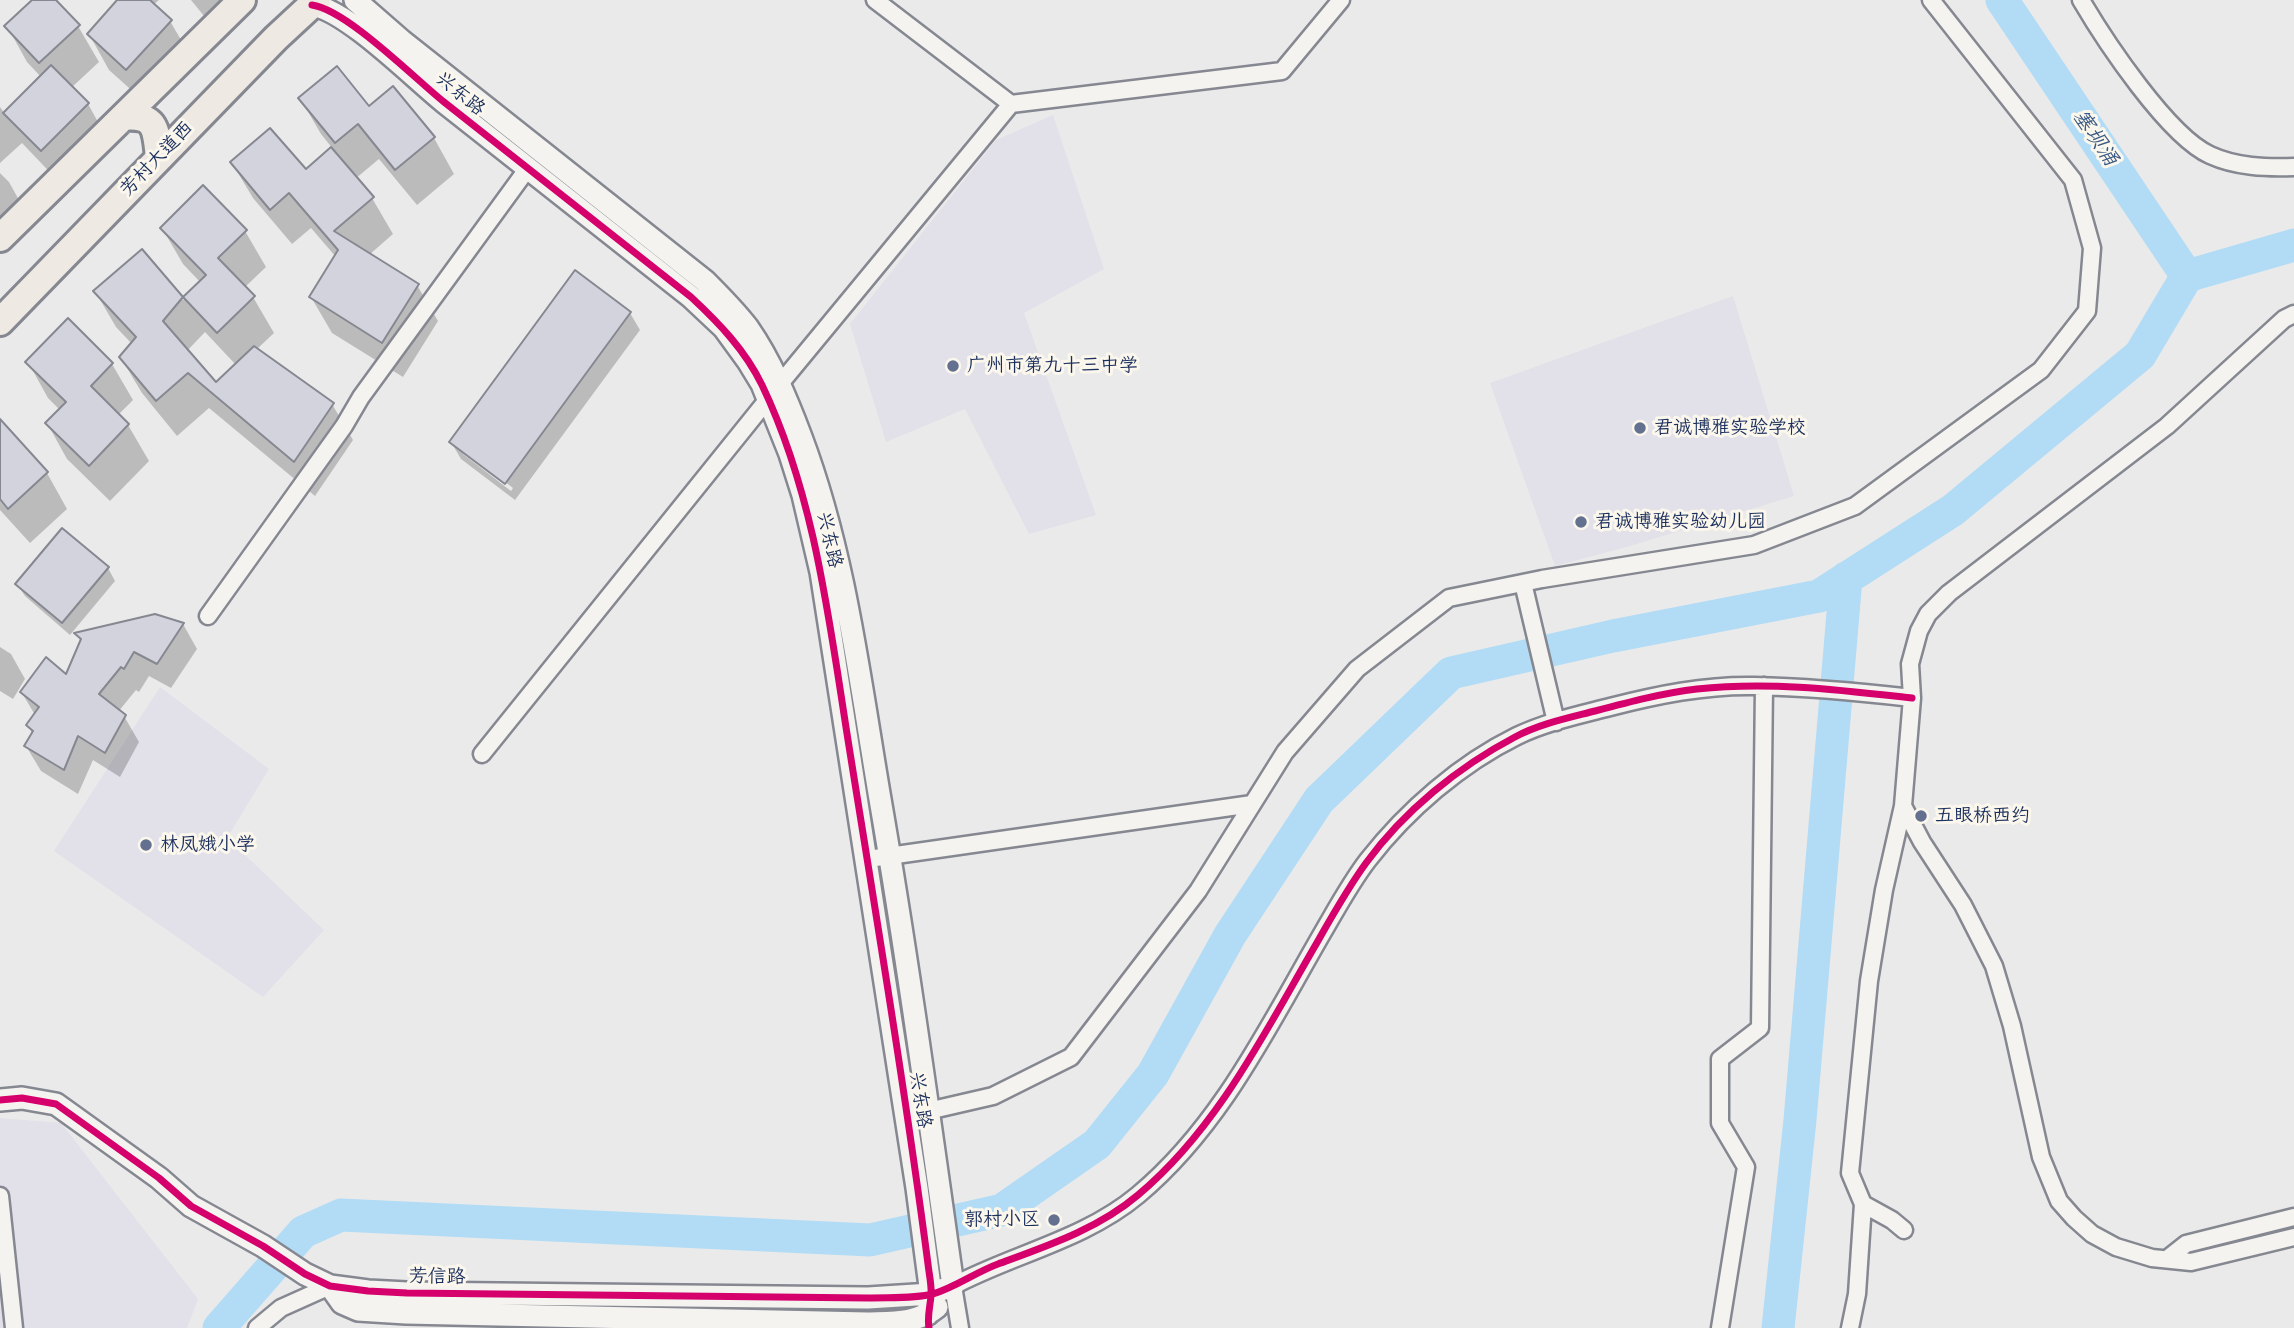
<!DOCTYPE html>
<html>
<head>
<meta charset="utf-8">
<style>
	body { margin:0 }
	canvas { display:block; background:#ebeaea }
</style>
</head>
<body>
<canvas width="2294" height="1328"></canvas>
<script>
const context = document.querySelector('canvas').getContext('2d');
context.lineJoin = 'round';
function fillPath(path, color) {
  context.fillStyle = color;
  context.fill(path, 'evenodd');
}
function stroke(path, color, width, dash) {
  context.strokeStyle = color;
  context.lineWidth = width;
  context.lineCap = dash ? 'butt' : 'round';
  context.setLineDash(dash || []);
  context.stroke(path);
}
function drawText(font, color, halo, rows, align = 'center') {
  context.font = font + ' "Patrick Hand","LXGW WenKai TC",sans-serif';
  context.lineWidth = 6;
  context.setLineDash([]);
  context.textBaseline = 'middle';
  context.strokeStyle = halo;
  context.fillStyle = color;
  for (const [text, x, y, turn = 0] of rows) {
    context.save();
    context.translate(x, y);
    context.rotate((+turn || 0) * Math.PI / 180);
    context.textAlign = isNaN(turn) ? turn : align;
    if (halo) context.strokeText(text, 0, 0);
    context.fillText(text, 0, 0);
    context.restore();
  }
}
const built = new Path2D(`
	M1053 115 1104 269 1024 313 1096 515 1029 534 965 409 886 442 850 324 996 140Z
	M1733 296 1794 496 1630 546 1555 566 1490 383Z
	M160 687 269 769 227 838 324 930 263 997 54 851Z
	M0 1118 61 1123 198 1299 187 1328H0Z`);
const shadow = new Path2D(`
	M35 0H54L78 26 99 62 71 88 88 104 108 140 63 186 22 143 0 163V107L5 114 41 77 27 62 7 26Z
	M119 0H159L153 5 170 21 191 57 148 105 109 70 89 34Z
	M191 0H256L217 32Z
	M393 88 434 138 454 174 417 205 379 159 355 179 372 198 393 234 369 255 417 285 438 321 403 377 332 333 311 297 336 257 311 228 292 244 253 198 232 163 306 172 333 149 321 134 300 98 369 108Z
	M0 173 9 182 29 218 0 245Z
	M162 228 245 231 266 267 244 288 253 297 274 333 256 350 332 404 353 440 315 496 209 408 177 436 142 393 121 358 132 344 116 327 95 291 142 252 183 300 201 283 183 264ZM205 332 236 365 216 384 187 351Z
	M575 272 630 313 640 330 515 500 461 459 451 442ZM463 450 513 488 511 491 463 454Z
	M68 321 112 364 133 400 118 415 128 425 149 461 110 501 67 459 47 423 60 410 48 398 28 362Z
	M0 421 47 473 67 509 30 543 0 510Z
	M108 568 115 581 70 635 25 596 17 584Z
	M183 624 197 649 171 688 149 676 139 692 136 690 118 712 124 716 139 742 120 777 93 760 78 794 41 771 26 746 33 735 28 725 35 715 22 693 67 676 82 643 77 635Z
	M0 647 11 654 25 679 13 699 0 691Z`);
const river = new Path2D(`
	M2002 0 2187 276
	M219 1328 303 1232 341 1215 870 1240 1002 1210 1097 1144 1153 1074 1230 935 1319 800 1451 673 1613 636 1819 596 1953 510 2140 355 2187 276 2294 245
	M1778 1328 1800 1120 1846 578`);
const building = new Path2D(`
	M32 0H56L80 25 39 63 4 26Z
	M117 0H150L172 20 126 70 87 34Z
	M51 65 89 103 41 151 3 113Z
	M337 66 369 106 393 86 435 137 395 170 358 124 335 143 298 98Z
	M270 128 306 169 331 147 374 197 334 231 419 284 382 343 309 297 338 250 289 193 270 210 230 162Z
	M203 185 247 230 218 258 255 296 217 333 183 297 206 275 160 228Z
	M142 249 183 297 163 321 216 382 254 346 334 403 294 462 188 373 156 401 119 357 136 337 93 291Z
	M575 270 631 312 505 484 449 442Z
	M68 318 113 363 91 386 129 424 89 466 45 423 66 402 25 362Z
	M0 419 48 472 8 509 0 499Z
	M62 528 109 567 62 623 15 584Z
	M155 614 184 623 157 664 134 652 124 669 121 667 99 694 126 715 105 753 78 736 64 770 24 746 33 731 26 725 39 707 20 692 46 657 66 674 81 639 74 633Z`);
const minor = new Path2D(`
	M875 0 1011 104 1282 71 1341 0
	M2081 0C2105 41 2168 136 2210 155 2236 167 2266 168 2294 167
	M779 385 1011 104
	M1523 583 1556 722
	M208 616 344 426 361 397 528 168
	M482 754 768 399
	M1903 806 1922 842 1963 905 1994 966 2012 1026 2041 1157 2059 1201 2074 1218 2092 1234 2116 1247 2152 1258 2191 1262 2294 1237
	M868 859 1252 804
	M928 1111 993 1096 1071 1057 1198 891 1285 752 1357 669 1449 598 1542 579 1754 545 1855 506 2041 370 2087 311 2092 248 2073 180 1931 0
	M0 1196 14 1328
	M1904 1230 1892 1220 1863 1204 1850 1173 1869 981 1884 890 1903 806 1912 698 1910 664 1919 631 1928 614 1949 593 2167 426 2284 319 2294 314
	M2167 1259 2186 1244 2294 1217
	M257 1328 281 1308 330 1286
	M960 1328 953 1286C1013 1254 1084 1240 1138 1195 1221 1126 1269 1025 1323 932 1337 908 1351 882 1368 860 1407 810 1460 764 1517 736 1546 722 1579 715 1610 707 1657 695 1705 685 1754 686 1807 687 1860 692 1912 698
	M1720 1328 1746 1167 1720 1123V1059L1760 1028 1764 686
	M1850 1328 1857 1294 1863 1204`);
const tertiary = new Path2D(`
	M355 0 402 41 705 281C720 296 735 311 748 328 771 361 787 400 801 437 845 554 859 676 880 799 908 961 930 1123 953 1286
	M312 5C347 10 414 78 444 102 526 167 609 232 691 297L724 328 748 361 762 384 790 454 803 495 821 572 917 1188 931 1294 928 1314
	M0 1100 22 1098 56 1104 159 1178 191 1206 263 1246 305 1274 330 1286 368 1291 407 1293 868 1298 931 1294 944 1289
	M330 1286 342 1303 358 1310 406 1313 867 1323C892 1322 917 1324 937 1307`);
const trunk = new Path2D(`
	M123 117C157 114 156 130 159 158
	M0 238 242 0
	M0 322 276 38 317 0`);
const cycleway = new Path2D(`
	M312 5C347 10 414 78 444 102 526 167 609 232 691 297 719 323 745 350 762 385 815 496 829 620 848 740 876 915 905 1089 928 1264 929 1274 932 1286 931 1296 930 1307 927 1317 929 1328
	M0 1100 22 1098 56 1104 159 1178 191 1206 263 1246 305 1274 330 1286 368 1291 407 1293 868 1298C889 1297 913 1299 933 1294 956 1287 976 1272 998 1264 1047 1246 1098 1229 1138 1195 1217 1129 1264 1034 1315 946 1331 918 1347 889 1366 863 1404 811 1458 767 1515 737 1539 724 1568 718 1595 711 1629 702 1663 693 1697 689 1769 681 1841 690 1912 698`);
const markers = [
	[953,366,7,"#64708f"],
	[1640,428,7,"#64708f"],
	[1581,522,7,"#64708f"],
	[1921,816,7,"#64708f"],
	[146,845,7,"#64708f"],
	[1054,1220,7,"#64708f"]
];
const streetNames = [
	["兴东路",460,94,39],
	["芳村大道西",157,159,-46],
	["兴东路",829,540,77],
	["兴东路",920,1100,81],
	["芳信路",437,1277,1]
];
const poiNames = [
	["广州市第九十三中学",967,366],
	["君诚博雅实验学校",1654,428],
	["君诚博雅实验幼儿园",1595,522],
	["五眼桥西约",1935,816],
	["林凤娥小学",160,845],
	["郭村小区",1040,1220,"right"]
];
const waterNames = [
	["塞坝涌",2095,138,56]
];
fillPath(built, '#e2e0e9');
fillPath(shadow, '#0003');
stroke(river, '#b2dcf5', 33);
fillPath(building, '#d3d3dd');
stroke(building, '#858891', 2);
stroke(minor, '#858891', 21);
stroke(tertiary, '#858891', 26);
stroke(trunk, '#858891', 32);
stroke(minor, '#f4f3f0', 16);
stroke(tertiary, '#f4f3f0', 21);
stroke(trunk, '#eee9e2', 26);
stroke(cycleway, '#d6006c', 7);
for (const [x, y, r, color] of markers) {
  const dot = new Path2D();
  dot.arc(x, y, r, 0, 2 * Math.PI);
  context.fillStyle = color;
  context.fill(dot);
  stroke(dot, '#fbf7ec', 2.5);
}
drawText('19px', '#1b2f5e', '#fbf7ec', streetNames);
drawText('19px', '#1b2f5e', '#fbf7ec', poiNames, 'left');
drawText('italic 21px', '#3a5985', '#fbf7ec', waterNames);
</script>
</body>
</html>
